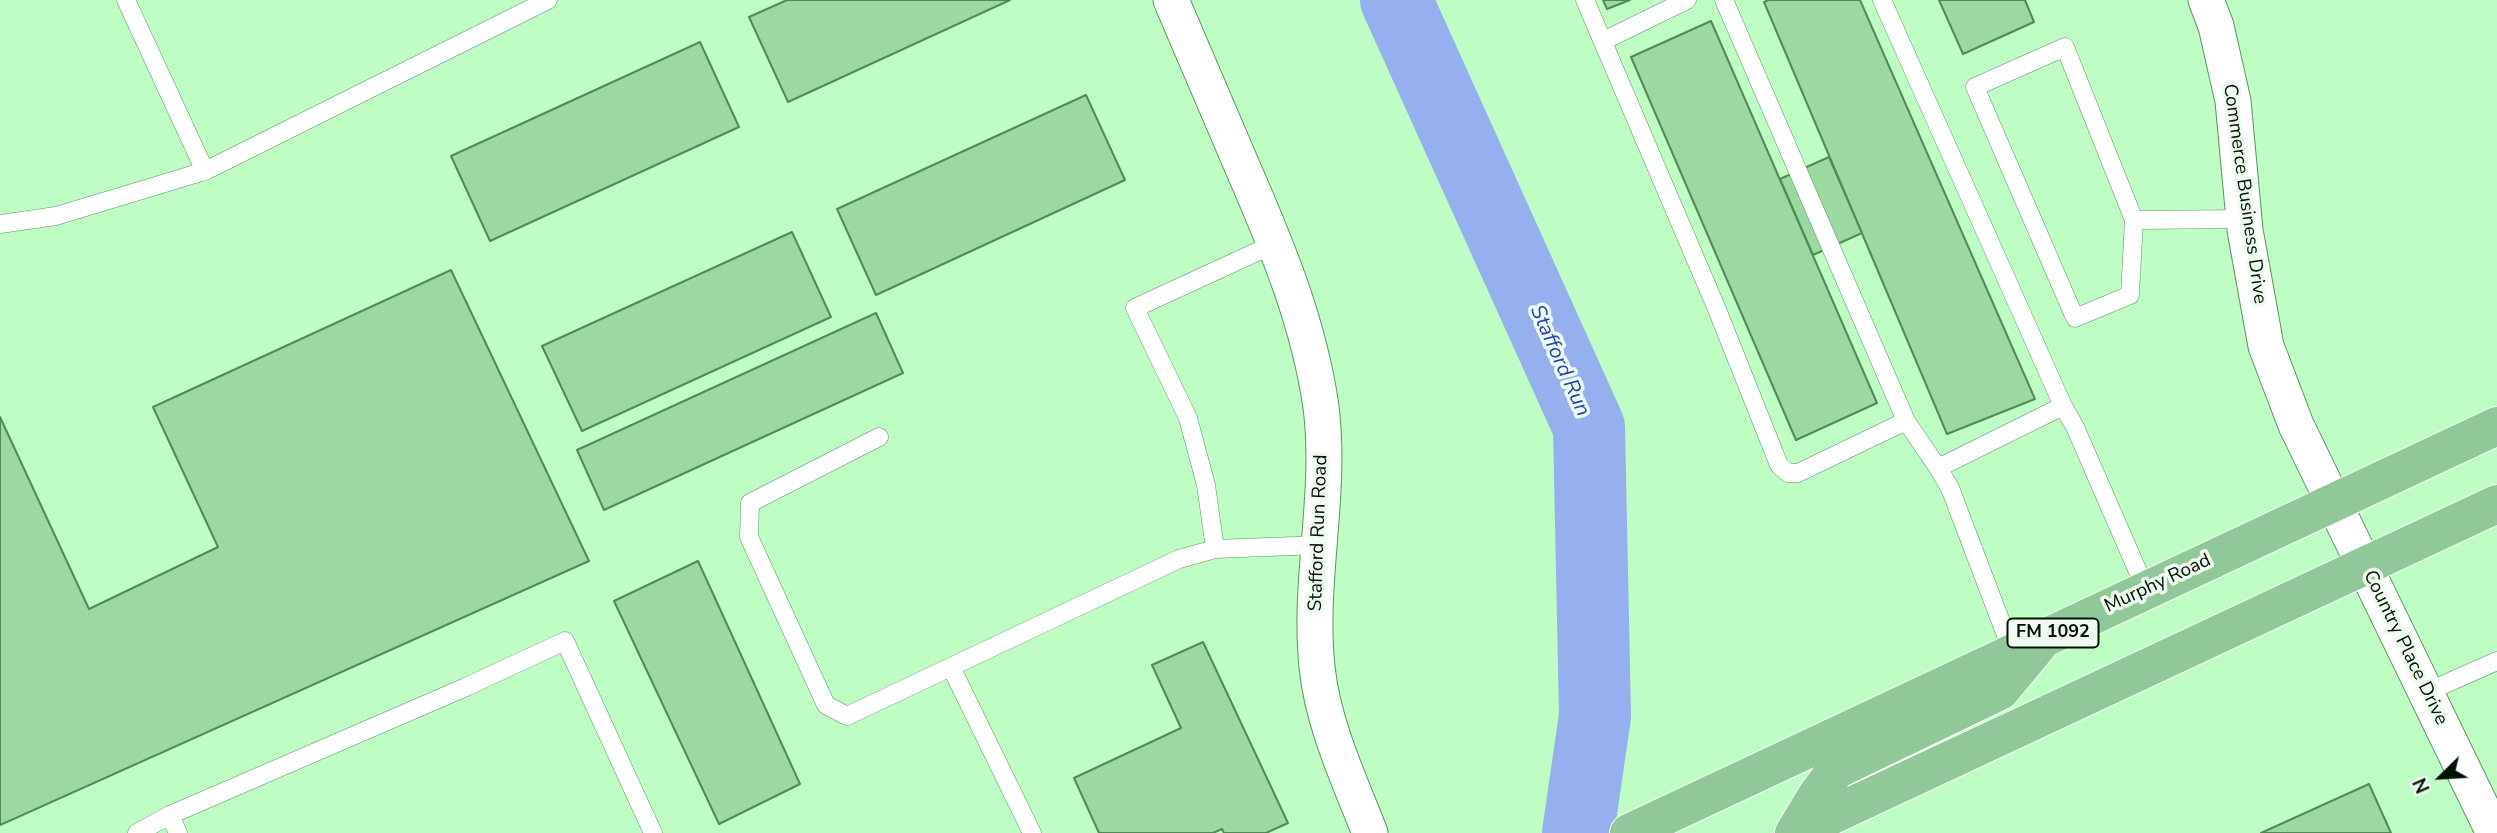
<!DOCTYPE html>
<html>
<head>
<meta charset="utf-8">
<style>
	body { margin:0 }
	#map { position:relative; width:2497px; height:833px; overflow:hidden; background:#befdc3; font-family:"Nunito Sans",sans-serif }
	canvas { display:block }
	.north { position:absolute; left:2406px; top:742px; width:70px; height:70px; -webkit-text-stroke:5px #effbf0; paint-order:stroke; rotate:246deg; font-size:19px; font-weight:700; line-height:28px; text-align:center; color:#001101 }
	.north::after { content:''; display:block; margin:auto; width:24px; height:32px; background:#001101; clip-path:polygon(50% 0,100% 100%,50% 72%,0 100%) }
</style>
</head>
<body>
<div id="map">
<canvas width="2497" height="833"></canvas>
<div class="north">N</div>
</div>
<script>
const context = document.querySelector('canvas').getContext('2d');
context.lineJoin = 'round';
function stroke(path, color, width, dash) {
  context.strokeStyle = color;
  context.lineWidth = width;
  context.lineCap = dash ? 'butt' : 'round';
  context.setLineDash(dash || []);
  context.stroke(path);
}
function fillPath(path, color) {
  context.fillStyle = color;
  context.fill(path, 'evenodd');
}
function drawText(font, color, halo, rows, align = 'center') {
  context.font = font + ' "Nunito Sans",sans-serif';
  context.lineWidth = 7;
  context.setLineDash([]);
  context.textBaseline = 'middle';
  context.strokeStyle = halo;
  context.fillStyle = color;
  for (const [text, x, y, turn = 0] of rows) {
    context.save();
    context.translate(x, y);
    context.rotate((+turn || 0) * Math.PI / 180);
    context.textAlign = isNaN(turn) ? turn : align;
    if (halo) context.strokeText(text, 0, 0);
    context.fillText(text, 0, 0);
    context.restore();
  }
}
const river = new Path2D(`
	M1396 0 1589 427 1595 716 1578 833`);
const building = new Path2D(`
	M787 0H1010L788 102 749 17Z
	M1603 0H1630L1607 9Z
	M1769 0H1860L2035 399 1947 434 1764 2Z
	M1939 0H2025L2034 22 1963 54Z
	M1711 21 1877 403 1796 440 1631 57Z
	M700 42 739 127 490 241 451 156Z
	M1086 95 1125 180 876 295 837 209Z
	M1829 157 1862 233 1813 255 1780 179Z
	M792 232 831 317 582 431 542 346Z
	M451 270 589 561 0 825V417L89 609 218 547 153 407Z
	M876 313 903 373 604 510 577 450Z
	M698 561 800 784 719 824 614 601Z
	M1203 642 1288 823 1266 833H1224L1222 829 1213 833H1099L1074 778 1181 728 1152 665Z
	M2369 784 2391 833H2261Z`);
const service = new Path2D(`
	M126 0 205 171
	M1585 0 1716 307 1779 465 1788 473H1798L1906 421
	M1724 0 1906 421 1938 468
	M1882 0 2063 406
	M1603 41 1687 0
	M2134 220 2130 295 2075 318 1975 87 2065 47 2134 220 2244 219
	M0 224 56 216 205 171 548 0
	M1276 243 1135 308 1188 418 1206 485 1215 549 1321 545
	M879 437 750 503 749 537 826 705 847 716 1179 559 1215 549
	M2012 651 1950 488 1938 468 2063 406 2075 427 2146 590
	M951 667 1032 833
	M2427 692 2497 661
	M137 833 170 815
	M178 833 170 815 466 687 565 641 653 833`);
const minor = new Path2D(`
	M1171 0C1195 55 1218 111 1242 166 1276 244 1309 322 1321 407 1332 494 1308 580 1317 667 1323 725 1349 779 1370 833
	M2206 0 2216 26 2233 101 2245 230 2266 346 2296 425 2494 833`);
const primary = new Path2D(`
	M1629 833 2497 426
	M1794 833 2497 504
	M1794 833 1817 795 1836 770 2000 691 2039 644`);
const shields = [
	[2053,633,91]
];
const shieldNames = [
	["FM 1092",2053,633]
];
const streetNames = [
	["Commerce Business Drive",2244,194,82],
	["Stafford Run Road",1319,533,-88],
	["Murphy Road",2158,584,-25],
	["Country Place Drive",2405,648,64]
];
const waterNames = [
	["Stafford Run",1559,361,66]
];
stroke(river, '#96b0ef', 72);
fillPath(building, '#9bd9a1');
stroke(building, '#508b57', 2);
stroke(service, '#599460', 19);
stroke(minor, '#599460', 37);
stroke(primary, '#fff', 40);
stroke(service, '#fff', 18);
stroke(minor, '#fff', 35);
stroke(primary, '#91c89a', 38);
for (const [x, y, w] of shields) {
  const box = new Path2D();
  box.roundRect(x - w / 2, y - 14.5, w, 29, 5);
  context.fillStyle = '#effbf0';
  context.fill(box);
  stroke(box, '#001101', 2);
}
drawText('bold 18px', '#001101', null, shieldNames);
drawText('19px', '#001101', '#effbf0', streetNames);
drawText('italic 21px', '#2442b8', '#effbf0', waterNames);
</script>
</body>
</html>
